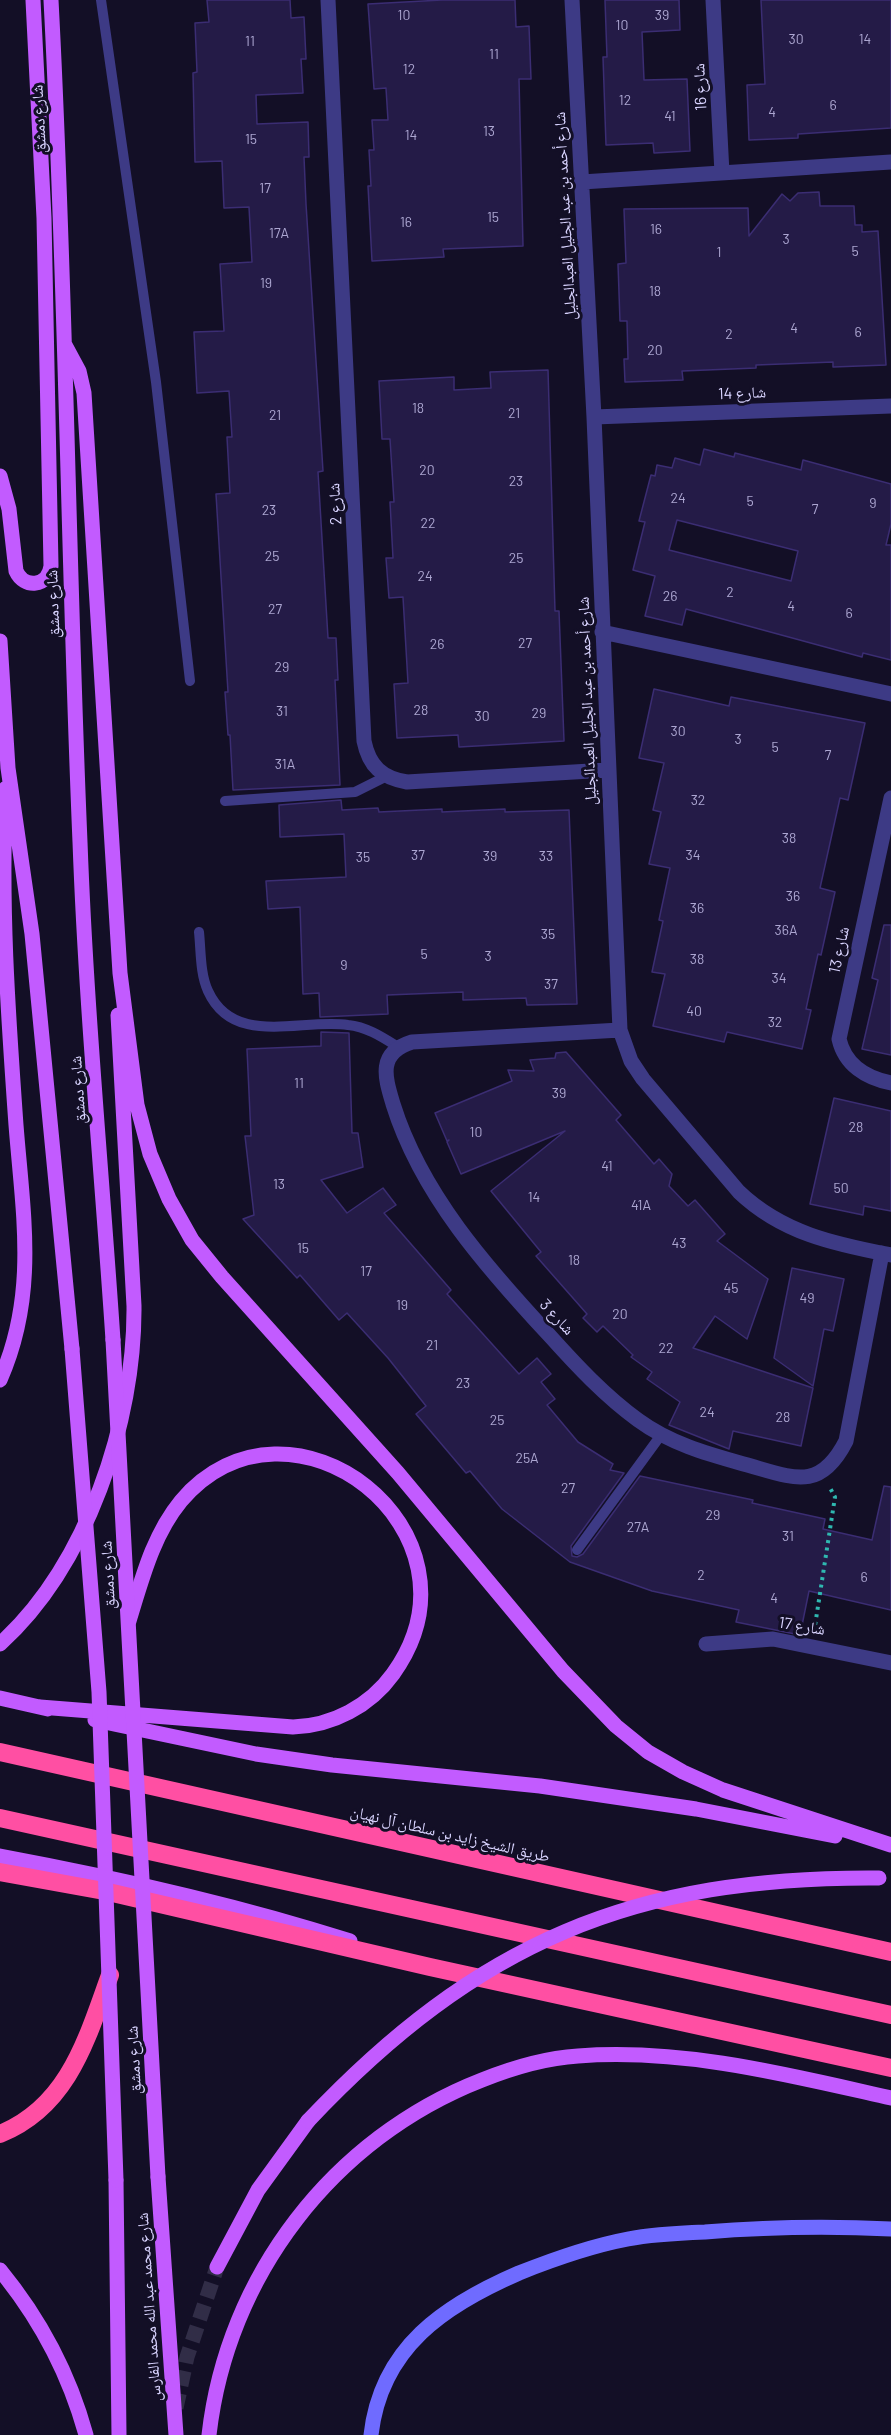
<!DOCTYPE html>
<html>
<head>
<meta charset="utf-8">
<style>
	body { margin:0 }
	canvas { display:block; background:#130f26 }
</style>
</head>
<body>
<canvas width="891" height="2435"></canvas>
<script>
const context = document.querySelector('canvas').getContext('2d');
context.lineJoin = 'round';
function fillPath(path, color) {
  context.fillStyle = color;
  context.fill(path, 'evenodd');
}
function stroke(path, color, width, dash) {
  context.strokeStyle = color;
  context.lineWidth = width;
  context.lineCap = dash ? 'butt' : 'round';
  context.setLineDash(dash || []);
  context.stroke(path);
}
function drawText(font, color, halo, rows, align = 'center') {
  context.font = font + ' Barlow,"Noto Naskh Arabic",sans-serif';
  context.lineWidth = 6;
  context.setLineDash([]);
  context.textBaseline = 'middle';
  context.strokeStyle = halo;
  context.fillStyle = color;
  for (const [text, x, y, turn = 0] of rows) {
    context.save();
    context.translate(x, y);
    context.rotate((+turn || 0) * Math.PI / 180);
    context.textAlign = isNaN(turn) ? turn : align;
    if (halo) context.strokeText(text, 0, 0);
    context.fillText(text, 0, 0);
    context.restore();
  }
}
const building = new Path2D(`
	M207 0H290L291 18 304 17 306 59H301L303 93 256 95 257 124 308 122 309 157H304L306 204 323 471 318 472 328 638H336L338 680H335L340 785 233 790 230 735H228L225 692H228L216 494 230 493 227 437H232L229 391 197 393 194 332 224 331 220 264 252 262 249 207 224 208 222 161 195 162 193 73 197 72 195 23 209 22Z
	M442 0H515L516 27 529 26 531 79H519L523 246 443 249 444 257 372 261 368 186H371L369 150H374L372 120H388L386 88 374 89 368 4Z
	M605 0H679L680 30 642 32 644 80 687 79 690 151 654 153 653 143 606 145 603 57H607Z
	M761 0H891V128L798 134V138L749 140 747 85 765 84Z
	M819 192 820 206H854L855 225H862V232L878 231 886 365 833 367V362L756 365V368L682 371 683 380 625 382 624 359H628L627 321H620L618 264 626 263 624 209 748 208 749 236 782 194 790 201 798 193Z
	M548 370 555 611H559L564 741 459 747 458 735 397 738 394 684 408 683 403 597 389 598 386 558H393L390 502H394L390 439H382L379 381 454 377V390L491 388 490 372Z
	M704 449 734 457 735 453 801 470 803 460 891 484V524L886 545H891V660L863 653 862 657 686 609 682 625 645 616 655 576 633 570 645 522 639 521 651 475 655 476 657 465 672 468 675 458 700 465ZM677 520 798 551 791 581 669 550Z
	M654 689 729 706 731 697 865 723 848 800 840 798 820 888 835 892 821 955 818 954 806 1009 811 1010 802 1049 727 1032 724 1042 653 1026 665 974 652 972 663 921 659 920 670 868 649 864 661 812 653 810 664 763 639 758Z
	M341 800 342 810 378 808 379 812 442 809V812L505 809V812L569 810 577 1004 527 1005 526 998 463 1000V992L387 995 388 1014 320 1017 319 993 303 994 300 907 268 909 266 881 346 877 344 834 280 837 279 805Z
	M884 925H891V1055L862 1049 878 980 872 978Z
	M321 1032 349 1033 352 1133H358L363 1167 321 1180 347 1213 383 1188 396 1205 384 1213 451 1290 447 1294 519 1374 537 1358 551 1374 541 1382 555 1399 547 1405 578 1442 613 1464 610 1470 624 1473 571 1546 572 1556 577 1557 583 1554 640 1476 753 1500 752 1503 825 1519 823 1529 872 1540 884 1486 891 1487V1610L809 1591 800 1635 736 1622 739 1610 652 1591 570 1562 502 1509 470 1471 466 1473 416 1414 426 1406 388 1358 347 1313 339 1320 300 1275 297 1278 243 1219 254 1215 245 1136H251L247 1049 321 1046Z
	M566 1052 621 1115 616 1120 654 1164 659 1159 672 1174 669 1186 688 1206 695 1200 725 1234 717 1241 768 1279 747 1339 715 1316 693 1348 813 1388 801 1446 733 1431 729 1449 669 1425 680 1402 647 1379 652 1372 631 1357 633 1355 603 1326 597 1332 583 1318 587 1314 536 1256 541 1252 491 1191 565 1131 461 1174 447 1142 449 1140 447 1141 435 1113 512 1081 508 1070 534 1071 530 1060 555 1058 556 1053Z
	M834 1098 891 1111V1211L864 1206 863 1215 810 1204Z
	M792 1268 844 1279 833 1331 824 1329 813 1386 774 1358Z`);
const primaryTunnel = new Path2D(`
	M176 2408 187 2357 217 2267`);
const path = new Path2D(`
	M814 1632 835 1497 829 1486`);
const lane = new Path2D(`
	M101 0 156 382 190 681
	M225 801 355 792 385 777
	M199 932C201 951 200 974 208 991 234 1048 301 1018 348 1025 367 1027 382 1037 398 1047
	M577 1550 661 1435`);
const street = new Path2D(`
	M328 0 364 741C369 766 382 778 407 782L607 770
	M572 0 594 417 620 1030 631 1061 643 1079 739 1192C782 1233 834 1244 891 1255
	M713 0 722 173
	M582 182 891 162
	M594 417 891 406
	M602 632 891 694
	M891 798 839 1039C845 1065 866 1078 891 1083
	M620 1030 412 1042C377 1053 385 1077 393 1104 421 1194 487 1268 550 1336 577 1366 605 1396 638 1420 672 1445 712 1455 751 1466 796 1479 821 1490 846 1441L882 1253
	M706 1644 773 1639 891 1663`);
const secondary = new Path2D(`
	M371 2435C381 2347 445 2305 519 2273 554 2259 591 2246 628 2239 653 2234 679 2233 705 2232 767 2227 829 2226 891 2229`);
const primary = new Path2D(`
	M51 0C66 281 68 561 80 842 86 1008 102 1174 113 1340
	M65 345 79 371 84 393 120 973 137 1105 150 1154 169 1199 192 1240 222 1277 398 1473 563 1671 616 1726 648 1752 683 1772 723 1790 891 1845
	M0 476 9 509 16 571C24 589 48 587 51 566L44 218 33 0
	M0 641 8 768 32 934 72 1349
	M0 1380C38 1294 23 1215 16 1125 8 1013 0 900 6 788
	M0 1644C87 1565 135 1422 134 1306L118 1015
	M0 1698 48 1709
	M40 1707 293 1727C332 1726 370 1706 393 1674 495 1532 290 1373 181 1501 153 1535 142 1579 129 1621
	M95 1720 256 1754 332 1765 540 1786 696 1809 835 1836
	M0 1856C118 1878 235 1904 350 1941
	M158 2177 176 2435
	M116 2180 119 2435
	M217 2267 258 2190 308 2121
	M0 2270C41 2320 69 2373 86 2435
	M209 2435C227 2276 333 2138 482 2080 512 2068 546 2058 578 2056 684 2048 789 2075 891 2098`);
const highway = new Path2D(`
	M0 1752 891 1952
	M0 1818 891 2015
	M0 1872 104 1891 430 1967 891 2068
	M0 2134C69 2106 87 2038 110 1975`);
const primaryBridge = new Path2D(`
	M113 1340 158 2177
	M72 1349 99 1692 116 2180
	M308 2121C477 1942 634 1876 879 1878`);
const numberNames = [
	["10",404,15],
	["39",662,15],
	["10",622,25],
	["30",796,39],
	["14",865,39],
	["11",250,41],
	["11",494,54],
	["12",409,69],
	["12",625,100],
	["6",833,105],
	["4",772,112],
	["41",670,116],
	["13",489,131],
	["14",411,135],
	["15",251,139],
	["17",265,188],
	["15",493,217],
	["16",406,222],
	["16",656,229],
	["17A",279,233],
	["3",786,239],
	["5",855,251],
	["1",719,252],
	["19",266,283],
	["18",655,291],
	["4",794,328],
	["6",858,332],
	["2",729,334],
	["20",655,350],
	["18",418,408],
	["21",514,413],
	["21",275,415],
	["20",427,470],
	["23",516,481],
	["24",678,498],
	["5",750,501],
	["9",873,503],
	["7",815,509],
	["23",269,510],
	["22",428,523],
	["25",272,556],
	["25",516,558],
	["24",425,576],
	["2",730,592],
	["26",670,596],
	["4",791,606],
	["27",275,609],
	["6",849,613],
	["27",525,643],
	["26",437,644],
	["29",282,667],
	["28",421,710],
	["31",282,711],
	["29",539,713],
	["30",482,716],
	["30",678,731],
	["3",738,739],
	["5",775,747],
	["7",828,755],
	["31A",285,764],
	["32",698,800],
	["38",789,838],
	["37",418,855],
	["34",693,855],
	["39",490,856],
	["33",546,856],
	["35",363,857],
	["36",793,896],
	["36",697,908],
	["36A",786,930],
	["35",548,934],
	["5",424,954],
	["3",488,956],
	["38",697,959],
	["9",344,965],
	["34",779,978],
	["37",551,984],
	["40",694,1011],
	["32",775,1022],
	["11",299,1083],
	["39",559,1093],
	["28",856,1127],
	["10",476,1132],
	["41",607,1166],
	["13",279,1184],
	["50",841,1188],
	["14",534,1197],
	["41A",641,1205],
	["43",679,1243],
	["15",303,1248],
	["18",574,1260],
	["17",366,1271],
	["45",731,1288],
	["49",807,1298],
	["19",402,1305],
	["20",620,1314],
	["21",432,1345],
	["22",666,1348],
	["23",463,1383],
	["24",707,1412],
	["28",783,1417],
	["25",497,1420],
	["25A",527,1458],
	["27",568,1488],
	["29",713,1515],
	["27A",638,1527],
	["31",788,1536],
	["2",701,1575],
	["6",864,1577],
	["4",774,1598]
];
const streetNames = [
	["شارع 16",700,87,-93],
	["شارع دمشق",39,119,-93],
	["شارع أحمد بن عبد الجليل العبدالجليل",565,216,-93],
	["شارع 14",742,393,-2],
	["شارع 2",335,504,-93],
	["شارع دمشق",53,604,-92],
	["شارع أحمد بن عبد الجليل العبدالجليل",587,701,-92],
	["شارع 13",839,950,-78],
	["شارع دمشق",78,1090,-94],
	["شارع 3",557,1317,47],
	["شارع دمشق",108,1575,-93],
	["شارع 17",802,1626,9],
	["طريق الشيخ زايد بن سلطان آل نهيان",450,1834,13],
	["شارع دمشق",134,2060,-93],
	["شارع محمد عبد الله محمد الفارس",149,2307,-94]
];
fillPath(building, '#241b47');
stroke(building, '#3b2d73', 1.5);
stroke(primaryTunnel, '#312d47', 15, [15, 8]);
stroke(path, '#2fb8b0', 4, [3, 4.5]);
stroke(lane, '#3d3a85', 10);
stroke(street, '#3d3a85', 15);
stroke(secondary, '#6f6bff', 15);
stroke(primary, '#c25bff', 15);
stroke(highway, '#ff4fa3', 18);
stroke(primaryBridge, '#c25bff', 15);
drawText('14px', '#aca6d1', null, numberNames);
drawText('16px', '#d9d4ff', '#130f26', streetNames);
</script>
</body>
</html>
